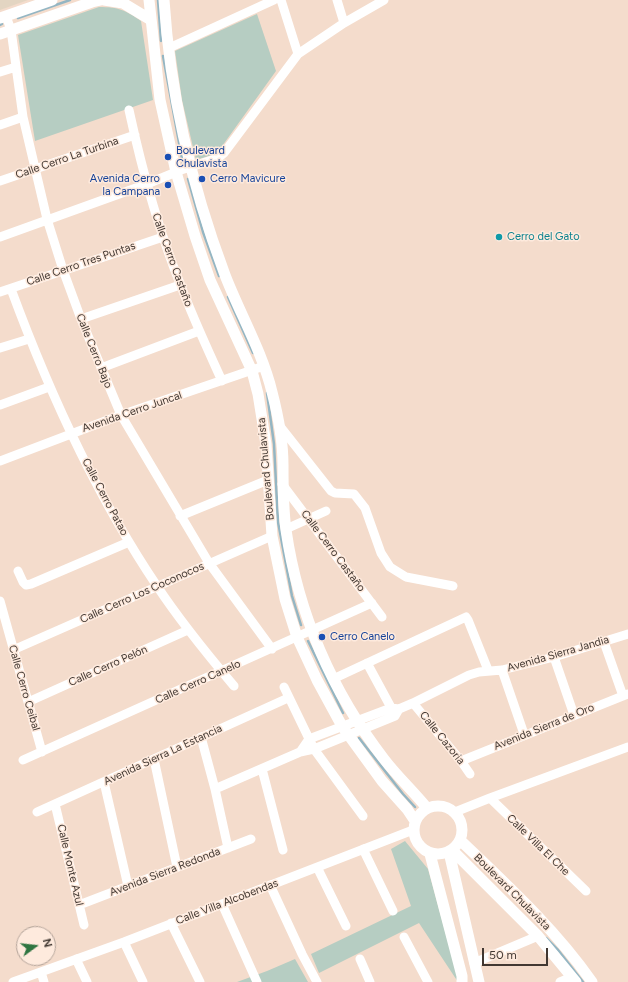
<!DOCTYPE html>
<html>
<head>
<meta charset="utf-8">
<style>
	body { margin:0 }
	#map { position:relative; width:628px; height:982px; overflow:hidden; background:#f4dccc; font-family:Figtree,sans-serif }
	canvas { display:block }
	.north { position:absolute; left:16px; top:926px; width:40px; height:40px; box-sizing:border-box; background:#feeadd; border:1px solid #b3a399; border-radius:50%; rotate:75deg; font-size:11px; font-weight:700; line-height:16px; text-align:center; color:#423832 }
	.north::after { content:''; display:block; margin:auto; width:14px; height:18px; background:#2f7541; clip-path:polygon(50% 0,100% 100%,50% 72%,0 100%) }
	.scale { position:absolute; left:482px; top:948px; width:66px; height:18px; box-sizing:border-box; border:2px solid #423832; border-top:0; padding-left:5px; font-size:12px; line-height:14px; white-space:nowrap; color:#423832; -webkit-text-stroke:3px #feeadd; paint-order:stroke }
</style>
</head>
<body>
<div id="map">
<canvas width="628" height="982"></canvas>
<div class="north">N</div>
<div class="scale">50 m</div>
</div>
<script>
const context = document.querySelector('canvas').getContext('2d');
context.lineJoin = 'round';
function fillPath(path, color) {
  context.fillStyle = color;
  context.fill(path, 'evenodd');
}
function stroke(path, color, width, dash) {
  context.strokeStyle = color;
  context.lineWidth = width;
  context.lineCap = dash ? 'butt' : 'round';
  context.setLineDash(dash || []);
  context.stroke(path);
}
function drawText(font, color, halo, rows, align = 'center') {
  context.font = font + ' Figtree,sans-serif';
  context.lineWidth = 3;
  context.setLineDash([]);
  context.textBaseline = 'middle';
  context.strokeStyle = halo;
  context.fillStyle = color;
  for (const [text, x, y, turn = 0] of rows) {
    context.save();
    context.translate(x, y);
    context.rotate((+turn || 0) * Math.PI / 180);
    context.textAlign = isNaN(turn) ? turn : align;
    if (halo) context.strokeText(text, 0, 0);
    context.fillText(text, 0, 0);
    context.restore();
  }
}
const education = new Path2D(`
	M0 0H28L0 10Z`);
const green = new Path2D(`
	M99 7C119 7 125 10 141 21L153 100 35 141 18 35Z
	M257 14 276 71 220 149 215 154 196 160 182 100 175 51Z
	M405 841 428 869 459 982H458L419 923 319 973 311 954 411 906 391 849Z
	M295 959 308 982H237L267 971Z`);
const stream = new Path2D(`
	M158 0 161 41
	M18 18 70 0
	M0 25 2 24
	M163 56 183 164
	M188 179 203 232 219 276
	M228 297 253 353
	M267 393 274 444 278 522 292 596 301 625
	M308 641 343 713
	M359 738 403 794 415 807
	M546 938 558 950 583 982`);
const minor = new Path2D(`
	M281 0 298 54
	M337 0 344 23
	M6 16 11 30 23 117 47 219 63 270 81 319 121 415 209 563 272 649
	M169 48 274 0
	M0 72 16 67
	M129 110C142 170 158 229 181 286 193 318 208 350 222 381
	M0 125 23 117
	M0 181 135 135
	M0 237 147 184 181 170 218 158 224 153 298 54 344 23 384 0
	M11 289C49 392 95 494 157 586 180 621 207 654 234 686
	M0 292 163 237
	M81 319 180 285
	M0 348 29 339
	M101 368 199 331
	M0 405 49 387
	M279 425 331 491 335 493 354 494 365 508 381 553 390 567 406 577 453 586
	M0 461 121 415 264 366
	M282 484 382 617
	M180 516 268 480
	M286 529 326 511
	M18 571 23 582 26 585 31 584 129 542
	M0 601 42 752
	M604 642 623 696
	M13 650 272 536
	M554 657 574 715
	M367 663 394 713
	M502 670 524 734
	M333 679 466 617 468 620 488 670
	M284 687 314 749 363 816
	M28 702 188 630
	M413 703 461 761 470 774
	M201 737 215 789 228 848
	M300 752 309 739 391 708 399 709 413 703 469 675 479 672 502 670 554 657 628 634
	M154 759 177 867
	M23 760 372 603
	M461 761 628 694
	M262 769 283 850
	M104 782 128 886
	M215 789 300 752 314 749 395 716 399 709
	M490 798 586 891
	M55 804 84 925
	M37 812 288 698
	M455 812 490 798 628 747
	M363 849 393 911
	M317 867 346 926
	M270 885 302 954 317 982
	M222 904 257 982
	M79 905 251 839
	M171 923 200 982
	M404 937 428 982
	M124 942 143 982
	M76 959 87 982
	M360 959 370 982
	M474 963 538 936
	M41 972 44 982
	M13 982 124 942 413 830
	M560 982 572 977`);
const tertiary = new Path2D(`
	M104 0 123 3 151 20
	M149 0 160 100 176 172 195 236 210 280 252 371 258 394 266 444 272 536 285 599 297 637 317 680 342 726 382 781 407 809 415 821
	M164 0C170 94 192 187 225 275 240 314 262 351 272 392 278 415 283 441 283 465 283 486 283 508 286 530 298 613 332 692 384 759 397 776 413 791 427 808
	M0 18 52 0
	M0 34 92 2 101 0
	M414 830a24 24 0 1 1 48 0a24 24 0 1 1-48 0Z
	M460 840C507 885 555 929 592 982
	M452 850 538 936 576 982
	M449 852 479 982
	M430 854 462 976V982`);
const markers = [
	[168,157,4,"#1a4fb4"],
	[202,179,4,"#1a4fb4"],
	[168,185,4,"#1a4fb4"],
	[499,237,4,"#0f9aa8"],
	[322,637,4,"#1a4fb4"]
];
const transitNames = [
	["Boulevard",176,151],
	["Chulavista",176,164],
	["Avenida Cerro",160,179,"right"],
	["la Campana",160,192,"right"],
	["Cerro Mavicure",210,179],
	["Cerro Canelo",330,637]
];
const streetNames = [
	["Calle Cerro La Turbina",67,158,-19],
	["Calle Cerro Castaño",172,260,70],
	["Calle Cerro Tres Puntas",81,264,-19],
	["Calle Cerro Bajo",94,351,68],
	["Avenida Cerro Juncal",132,412,-19],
	["Boulevard Chulavista",266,469,-95],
	["Calle Cerro Patao",105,497,62],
	["Calle Cerro Castaño",333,551,53],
	["Calle Cerro Los Coconocos",142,593,-24],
	["Avenida Sierra Jandia",558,654,-16],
	["Calle Cerro Pelón",108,666,-24],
	["Calle Cerro Canelo",198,682,-24],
	["Calle Cerro Ceibal",24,688,74],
	["Avenida Sierra de Oro",544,727,-22],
	["Calle Cazoria",442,738,51],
	["Avenida Sierra La Estancia",163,755,-25],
	["Calle Villa El Che",538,845,44],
	["Calle Monte Azul",70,865,77],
	["Avenida Sierra Redonda",165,872,-21],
	["Boulevard Chulavista",512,892,45],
	["Calle Villa Alcobendas",227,902,-21]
];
const cultureNames = [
	["Cerro del Gato",507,237]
];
fillPath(education, '#e3d5c2');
fillPath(green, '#b6cdc2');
stroke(stream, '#94b6c3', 2.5);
stroke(minor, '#fff', 9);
stroke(tertiary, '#fff', 11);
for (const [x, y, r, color] of markers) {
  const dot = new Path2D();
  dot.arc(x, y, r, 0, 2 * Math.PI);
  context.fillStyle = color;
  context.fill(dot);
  stroke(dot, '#feeadd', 1.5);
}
drawText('11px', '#164399', '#feeadd', transitNames, 'left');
drawText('11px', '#423832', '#feeadd', streetNames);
drawText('11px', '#0d838f', '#feeadd', cultureNames, 'left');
</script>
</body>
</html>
